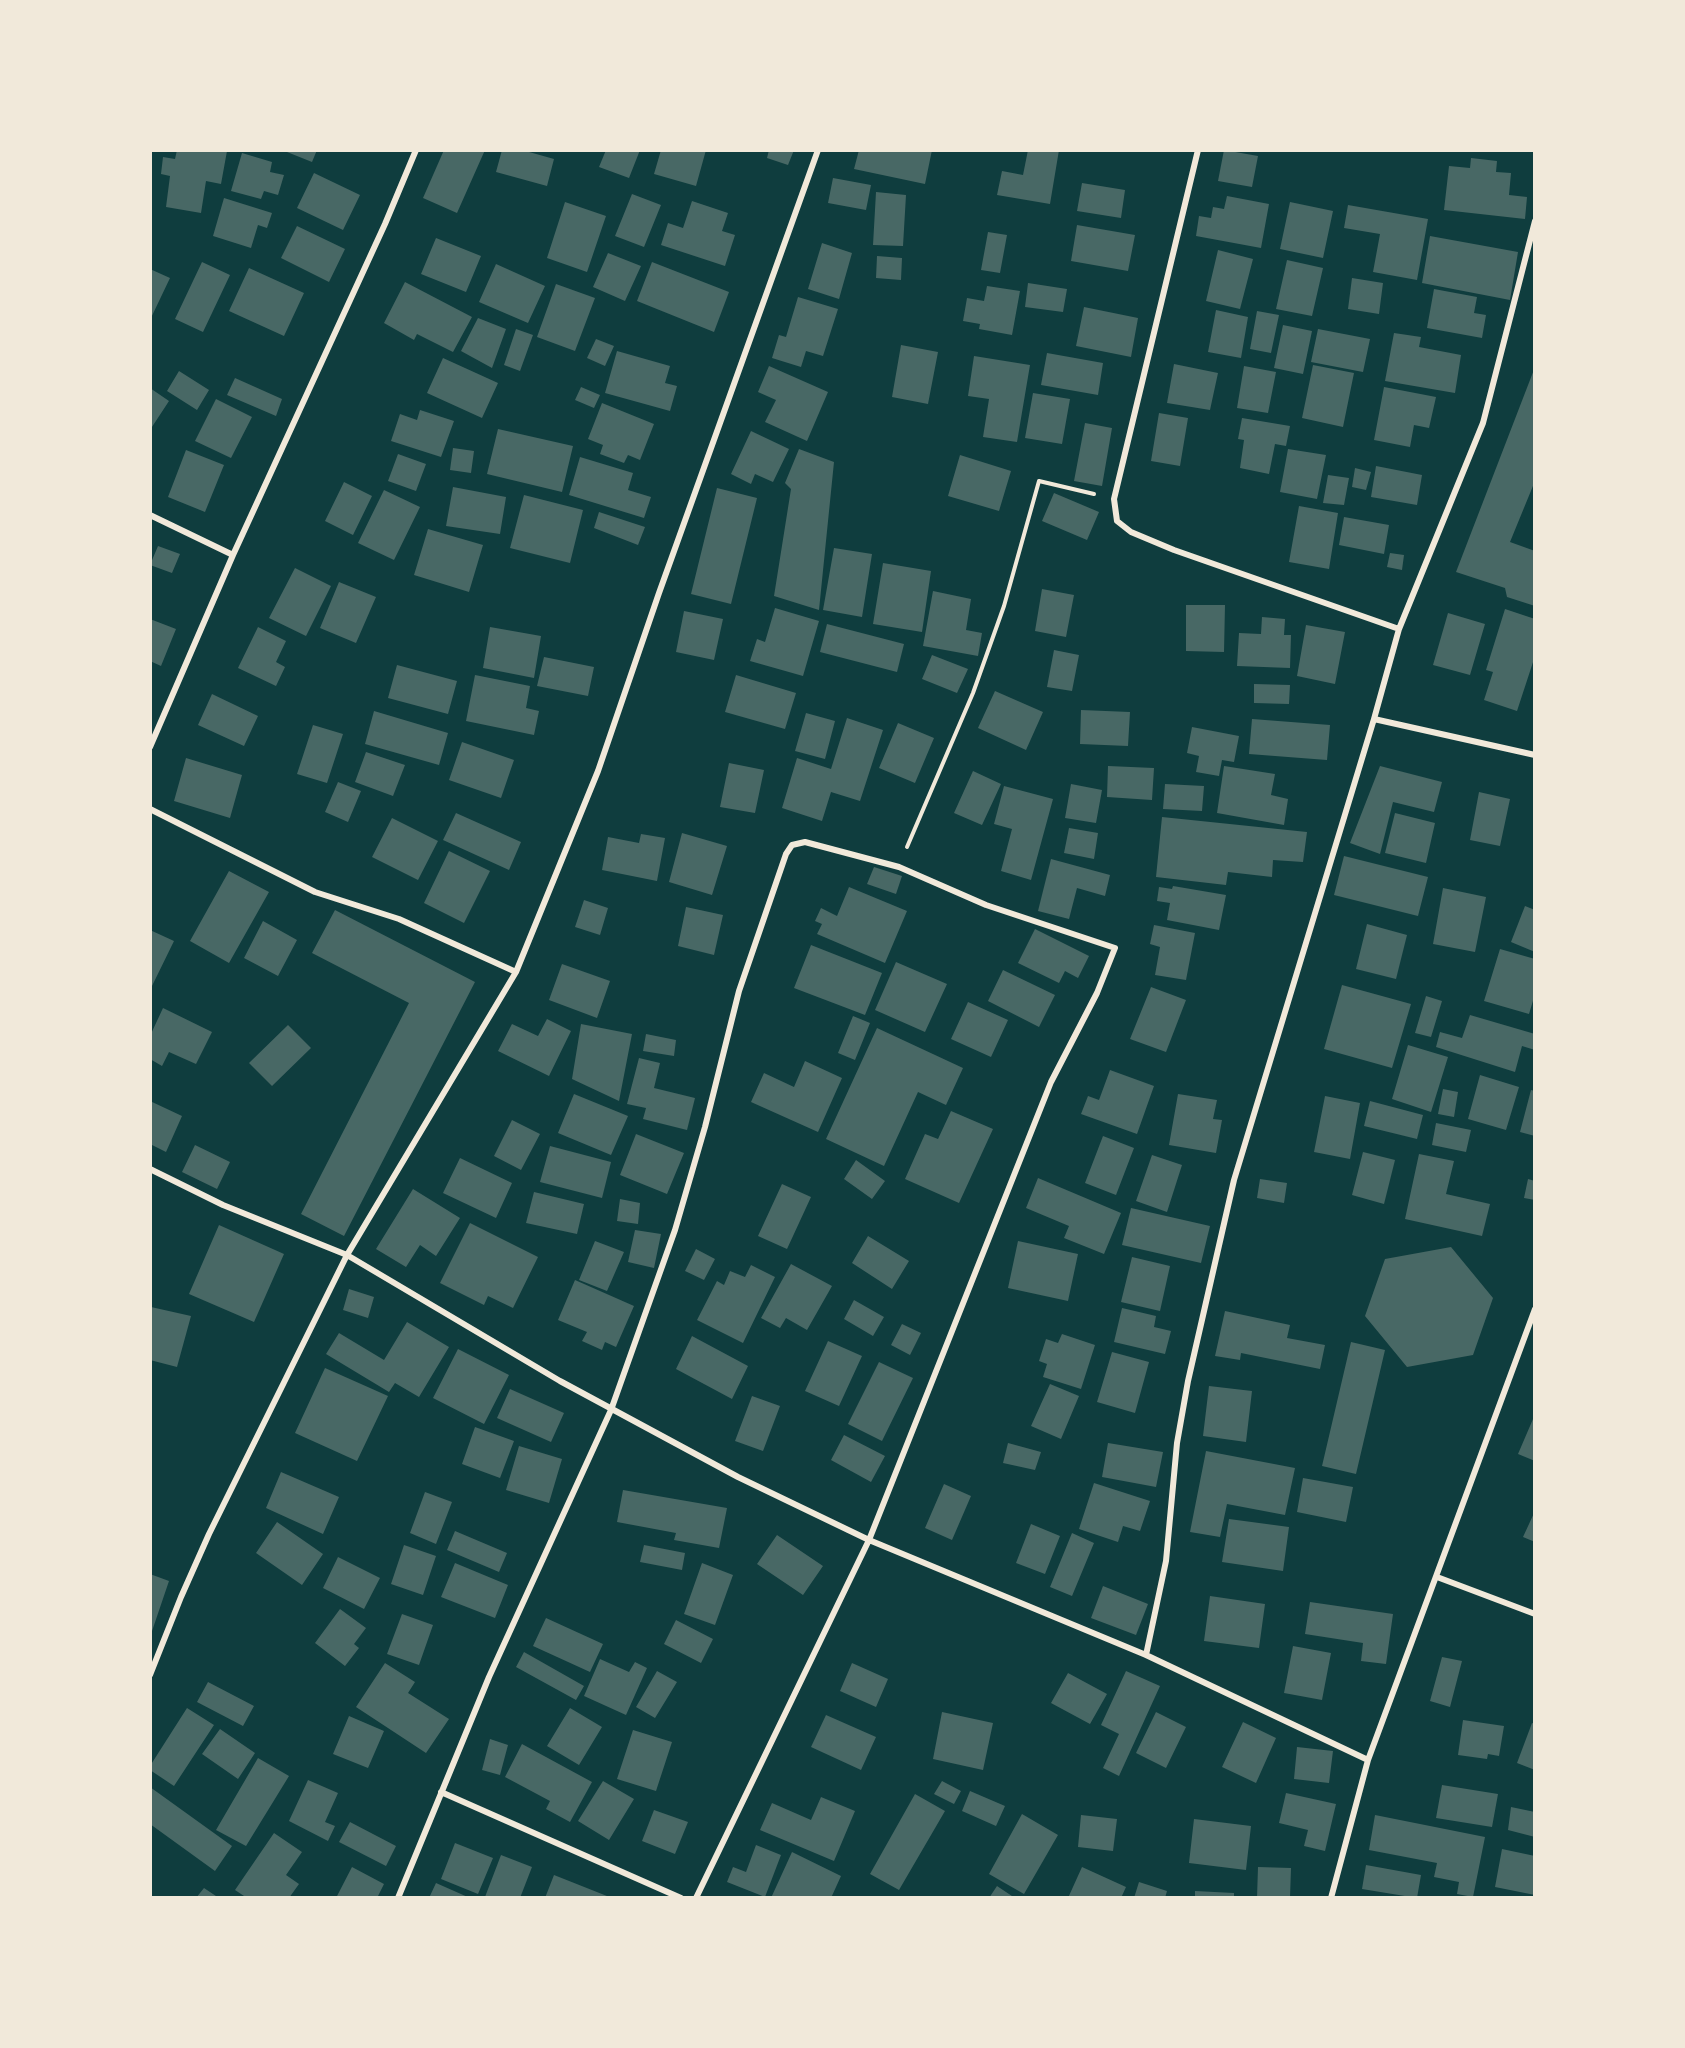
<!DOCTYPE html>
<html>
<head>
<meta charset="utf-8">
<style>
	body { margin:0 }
	#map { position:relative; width:1685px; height:2048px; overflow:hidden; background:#0f3d3e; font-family:Overpass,sans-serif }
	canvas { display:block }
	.frame { position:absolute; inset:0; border:152px solid #f1e9da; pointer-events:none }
</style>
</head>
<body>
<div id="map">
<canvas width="1685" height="2048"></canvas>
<div class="frame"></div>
</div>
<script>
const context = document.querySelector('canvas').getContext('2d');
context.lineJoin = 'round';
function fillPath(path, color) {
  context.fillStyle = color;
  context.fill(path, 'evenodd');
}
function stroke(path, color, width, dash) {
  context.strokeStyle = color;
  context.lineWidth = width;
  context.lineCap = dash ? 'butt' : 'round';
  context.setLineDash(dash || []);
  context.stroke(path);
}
const building = new Path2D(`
	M177 150 227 151 221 184 206 181 201 213 166 207 170 176 161 174 163 157 175 159Z
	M282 150H317L312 162Z
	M444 150H485L457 213 423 198Z
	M502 150H522L554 159 547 186 496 172Z
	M606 150H640L629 178 599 167Z
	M661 150H706L696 186 654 174Z
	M769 150H794L788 165 767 158Z
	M859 150H932L925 184 854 169Z
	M1028 150H1059L1050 204 997 195 1002 171 1023 175Z
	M1224 150 1258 156 1252 187 1218 181Z
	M242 153 272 162 270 172 284 175 278 195 264 191 261 199 231 191Z
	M1471 158 1497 161 1496 172 1511 173 1509 195 1527 197 1525 219 1444 210 1449 166 1470 168Z
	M314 173 360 195 343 230 297 208Z
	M833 178 871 185 866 210 828 203Z
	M1082 183 1125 190 1121 218 1077 211Z
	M876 192 906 195 903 246 873 245Z
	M632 194 661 205 644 247 615 236Z
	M1227 196 1269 204 1261 248 1196 236 1199 216 1211 218 1213 207 1224 209Z
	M224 198 272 213 267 228 258 225 251 248 213 236Z
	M692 201 728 213 722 231 735 235 725 266 661 245 668 223 683 228Z
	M565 202 606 216 587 272 547 258Z
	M1290 202 1333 211 1323 258 1280 249Z
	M1348 205 1428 219 1417 280 1373 272 1380 234 1344 228Z
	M1077 225 1135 235 1128 271 1071 261Z
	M297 226 345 249 329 282 281 258Z
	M988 232 1007 235 1000 273 981 270Z
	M1430 236 1518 252 1510 300 1422 283Z
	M436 238 481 256 466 292 421 274Z
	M822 243 852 253 839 299 808 289Z
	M1218 250 1253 259 1240 309 1206 301Z
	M608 253 641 266 625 301 593 287Z
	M877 256 902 258 901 280 876 278Z
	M1287 260 1323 268 1312 316 1276 309Z
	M202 262 230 275 203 332 175 319Z
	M652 262 729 292 714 332 637 301Z
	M496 264 545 286 528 323 479 302Z
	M249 268 304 293 284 336 229 311Z
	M150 269 170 278 150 320Z
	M1352 278 1383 283 1379 314 1348 309Z
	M405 282 472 317 453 352 417 334 414 340 384 323Z
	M1028 283 1067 289 1063 312 1025 307Z
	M556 284 595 298 575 351 537 337Z
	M987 286 1020 291 1012 335 979 329 980 324 963 321 967 298 984 301Z
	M1434 289 1477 297 1474 313 1486 315 1482 338 1427 328Z
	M798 297 838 309 823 356 806 351 801 367 772 358 779 335 786 337Z
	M1084 307 1138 318 1131 357 1076 346Z
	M1216 310 1248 317 1241 358 1208 352Z
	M1257 311 1279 315 1271 353 1250 349Z
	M478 318 506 329 492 368 461 351Z
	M1283 325 1312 331 1303 374 1274 368Z
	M516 329 533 335 520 371 504 365Z
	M1318 329 1370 339 1363 372 1311 362Z
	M1394 333 1421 337 1419 347 1461 355 1455 393 1385 381Z
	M596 339 614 346 605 366 587 358Z
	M901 345 938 352 928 404 892 397Z
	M617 351 670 366 665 383 677 386 670 411 605 393Z
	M1047 353 1103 363 1098 395 1041 385Z
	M974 356 1030 365 1017 442 983 437 989 399 968 396Z
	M443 358 498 383 482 418 427 393Z
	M1174 364 1218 373 1210 410 1167 403Z
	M1313 365 1354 373 1343 427 1302 418Z
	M769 366 828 392 807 441 765 422 776 400 758 392Z
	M1244 366 1276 372 1268 413 1237 408Z
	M1535 367V481L1510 542 1535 551V606L1507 597 1505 588 1456 572Z
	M179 371 209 390 197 410 167 391Z
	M235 378 282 399 276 416 227 395Z
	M581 387 600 395 594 408 575 400Z
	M1384 387 1436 397 1429 428 1414 425 1410 447 1374 440Z
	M150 388 169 401 150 430Z
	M1033 393 1070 399 1062 444 1025 438Z
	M216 399 252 417 231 458 195 441Z
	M602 403 654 424 640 460 628 455 624 463 600 454 603 445 588 439Z
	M420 410 454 421 441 457 391 441 400 414 417 420Z
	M1159 413 1188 418 1180 466 1151 461Z
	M1242 418 1290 426 1286 446 1275 444 1269 474 1240 468 1244 440 1238 439Z
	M1085 423 1112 428 1102 486 1074 481Z
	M498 429 573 446 562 492 487 474Z
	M751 431 789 449 773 482 755 474 751 484 731 474Z
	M453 448 474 451 471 473 450 470Z
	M799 449 834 462 819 610 774 596 791 489 785 483Z
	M1288 449 1326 455 1317 499 1280 492Z
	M186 450 224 465 205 512 168 497Z
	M398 454 426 464 416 491 388 481Z
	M960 455 1011 471 999 511 948 496Z
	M580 457 633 473 628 490 651 497 644 518 569 495Z
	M1376 466 1422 475 1417 505 1371 497Z
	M1355 468 1371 472 1366 490 1352 487Z
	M1328 475 1349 478 1344 505 1323 503Z
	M344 482 372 496 353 535 325 521Z
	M453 487 506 497 500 534 446 526Z
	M717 488 757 498 731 604 691 594Z
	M384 490 420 507 394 560 358 543Z
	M1054 493 1099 512 1087 540 1042 521Z
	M524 495 583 510 570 563 510 548Z
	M1299 506 1338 513 1329 569 1289 562Z
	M599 512 645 527 638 545 594 528Z
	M1344 517 1389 525 1384 554 1339 545Z
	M428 529 483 545 469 592 414 575Z
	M158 546 180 554 172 573 150 565Z
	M834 548 872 554 862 617 823 610Z
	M1390 553 1404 555 1402 570 1387 567Z
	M883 563 931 571 922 632 873 624Z
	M295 568 331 586 306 636 269 618Z
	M339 582 376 597 356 643 320 628Z
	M1042 589 1074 595 1066 637 1035 631Z
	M933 591 971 599 966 630 982 633 978 656 923 646Z
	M1186 605H1225L1224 652 1186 651Z
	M775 608 819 621 803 676 750 661 757 639 765 642Z
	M1505 609 1535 619V656L1517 711 1484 700 1493 672 1486 670Z
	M684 611 723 619 714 660 676 652Z
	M1448 613 1485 624 1470 675 1433 665Z
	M1262 617 1285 619 1284 635H1291L1290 668 1237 666 1239 633 1261 634Z
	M150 619 176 629 161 666 150 661Z
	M827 624 904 644 897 672 820 652Z
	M1306 625 1345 632 1335 684 1297 676Z
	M258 627 286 641 276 662 285 667 276 686 238 668Z
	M490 627 541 636 534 678 483 668Z
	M1054 650 1079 655 1072 691 1047 687Z
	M932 655 968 669 957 693 922 679Z
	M544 657 594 667 588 696 537 686Z
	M397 665 457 681 448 714 388 698Z
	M475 675 530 686 526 708 539 711 534 735 466 721Z
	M736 675 796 693 785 729 725 712Z
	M1254 684 1290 685 1289 704 1254 703Z
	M995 691 1043 712 1026 750 978 728Z
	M212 694 258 716 244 746 198 725Z
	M1081 710 1130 712 1128 746 1080 744Z
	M374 711 448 733 439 765 365 744Z
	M806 713 835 721 825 759 795 751Z
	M847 718 883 730 860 801 831 792 822 821 782 808 797 758 831 769Z
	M1252 719 1330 725 1327 760 1249 754Z
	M898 723 934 738 915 783 879 768Z
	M313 725 343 734 327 783 297 774Z
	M1192 727 1239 736 1234 762 1222 760 1219 776 1196 772 1199 756 1187 753Z
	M462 742 514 760 501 798 449 780Z
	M366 752 405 765 393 796 355 782Z
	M186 758 242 775 230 818 174 801Z
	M729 763 764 770 755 813 720 807Z
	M1108 766 1154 768 1152 800 1107 797Z
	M1224 766 1275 774 1271 795 1288 799 1284 825 1217 813Z
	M1380 766 1442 782 1434 812 1393 802 1380 854 1350 843Z
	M973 771 1001 784 982 825 954 813Z
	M338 782 361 791 348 822 325 812Z
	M1071 784 1102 790 1096 823 1065 818Z
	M1165 784 1204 786 1202 811 1163 809Z
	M1004 786 1053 799 1031 880 1001 871 1012 829 994 824Z
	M1479 792 1510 799 1500 846 1470 840Z
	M456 813 521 842 509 870 443 840Z
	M1395 813 1435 823 1426 863 1385 853Z
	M1162 817 1307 832 1303 862 1273 860 1272 877 1228 872 1226 885 1156 877Z
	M392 818 438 841 418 880 372 857Z
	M1069 828 1098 833 1094 859 1064 853Z
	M682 833 727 846 712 895 669 882Z
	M641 834 665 838 657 881 602 870 608 837 639 843Z
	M449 851 490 871 464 923 424 903Z
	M1344 856 1428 877 1418 916 1334 895Z
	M1051 859 1110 875 1105 896 1077 888 1069 919 1038 911Z
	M874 867 902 876 896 894 867 884Z
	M229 871 269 892 229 963 190 941Z
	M1173 886 1226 895 1219 930 1167 920 1170 903 1157 901 1159 887 1172 889Z
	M849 887 907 911 885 963 817 934 822 924 815 921 821 908 837 916Z
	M1443 888 1486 897 1475 952 1433 944Z
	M584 900 608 908 600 935 575 927Z
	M1525 906 1535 910V952L1511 942Z
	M686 907 723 915 714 955 678 946Z
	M335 910 475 982 344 1236 301 1214 409 1003 312 953Z
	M263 921 297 940 278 976 244 958Z
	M1367 924 1407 935 1396 979 1356 969Z
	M1154 925 1195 933 1186 980 1155 975 1160 947 1150 944Z
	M1035 929 1089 956 1078 978 1065 971 1059 983 1018 963Z
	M150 930 174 941 152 986 150 985Z
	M811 945 882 973 865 1015 794 988Z
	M1500 949 1535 959V994L1529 1014 1484 1001Z
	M896 962 947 984 925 1032 875 1010Z
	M562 964 610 981 597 1018 549 1000Z
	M1003 970 1055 995 1039 1027 988 1001Z
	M1342 985 1411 1004 1392 1068 1324 1049Z
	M1151 987 1186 1000 1166 1052 1130 1039Z
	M1426 996 1442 1001 1431 1037 1415 1033Z
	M968 1002 1008 1020 991 1057 951 1039Z
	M163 1008 212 1032 196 1064 169 1052 162 1066 150 1059V1036Z
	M1470 1015 1535 1034V1050L1522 1046 1515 1072 1436 1047 1440 1032 1462 1038Z
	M853 1016 870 1023 855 1060 838 1053Z
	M547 1019 571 1031 549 1076 498 1051 512 1024 538 1036Z
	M581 1024 632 1034 619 1101 572 1079Z
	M288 1025 311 1048 272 1086 249 1063Z
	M877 1028 963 1068 946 1105 918 1092 884 1166 826 1139Z
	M646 1034 676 1040 674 1056 643 1051Z
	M1408 1045 1448 1057 1431 1112 1392 1099Z
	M639 1058 660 1063 654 1088 695 1098 687 1130 643 1119 646 1108 627 1104Z
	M805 1061 842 1078 818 1132 751 1102 764 1073 794 1087Z
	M1110 1070 1154 1086 1137 1134 1081 1114 1088 1096 1099 1100Z
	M1480 1075 1519 1087 1506 1130 1468 1119Z
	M1443 1089 1458 1092 1454 1117 1438 1114Z
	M1531 1090 1535 1091V1136L1520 1132Z
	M574 1094 628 1116 611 1155 558 1133Z
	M1178 1094 1217 1100 1213 1119 1222 1120 1216 1153 1169 1145Z
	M1325 1096 1360 1103 1350 1159 1314 1152Z
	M150 1101 182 1116 166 1152 150 1144Z
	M1370 1101 1423 1115 1417 1139 1364 1126Z
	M951 1111 993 1129 959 1203 905 1179 925 1134 938 1139Z
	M512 1120 540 1134 521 1170 494 1156Z
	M1436 1123 1471 1130 1466 1152 1432 1145Z
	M636 1134 684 1153 667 1194 620 1175Z
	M1103 1136 1134 1148 1116 1195 1085 1183Z
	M195 1145 230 1162 217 1189 182 1172Z
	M550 1146 611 1162 602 1198 540 1182Z
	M1363 1152 1395 1160 1384 1204 1352 1195Z
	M1419 1154 1454 1161 1446 1194 1490 1204 1482 1236 1405 1219Z
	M1152 1155 1182 1165 1167 1212 1136 1201Z
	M460 1158 512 1183 496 1218 443 1193Z
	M856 1160 885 1181 872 1199 844 1179Z
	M1038 1178 1121 1213 1104 1254 1064 1238 1069 1226 1026 1208Z
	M1260 1179 1287 1183 1284 1203 1257 1198Z
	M1528 1179 1535 1181V1200L1524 1198Z
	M782 1184 811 1197 787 1249 758 1236Z
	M413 1189 460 1218 436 1256 420 1245 406 1267 376 1249Z
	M534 1192 584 1204 577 1234 526 1223Z
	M620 1199 640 1203 638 1224 617 1221Z
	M1131 1208 1210 1226 1201 1263 1122 1245Z
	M470 1223 538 1257 513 1308 488 1296 484 1305 440 1283Z
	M219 1225 284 1254 254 1322 189 1294Z
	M635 1230 661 1234 654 1268 628 1262Z
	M868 1236 909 1261 892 1289 852 1263Z
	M595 1241 624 1252 607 1291 579 1280Z
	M1018 1241 1078 1254 1068 1301 1008 1288Z
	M1451 1247 1493 1298 1473 1355 1407 1367 1365 1316 1385 1259Z
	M696 1249 715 1259 704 1280 685 1271Z
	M1132 1257 1170 1266 1160 1311 1121 1302Z
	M791 1264 832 1286 807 1330 786 1318 780 1328 761 1318Z
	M751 1265 775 1277 743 1343 697 1320 717 1281 724 1285 730 1271 745 1277Z
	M575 1280 634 1306 616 1347 605 1342 602 1350 582 1341 587 1332 558 1320Z
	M349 1289 374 1297 368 1318 343 1310Z
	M854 1300 884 1317 873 1336 844 1319Z
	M151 1307 191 1316 177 1367 150 1360Z
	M1122 1308 1156 1316 1154 1327 1171 1331 1165 1354 1114 1342Z
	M1225 1311 1290 1325 1287 1338 1325 1345 1320 1369 1241 1353 1240 1360 1215 1356Z
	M407 1322 449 1347 419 1397 395 1383 389 1392 326 1354 339 1333 384 1360Z
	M902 1324 921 1333 910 1355 891 1345Z
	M1062 1334 1095 1345 1081 1389 1043 1377 1047 1364 1039 1361 1046 1339 1058 1343Z
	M692 1336 748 1366 732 1399 676 1369Z
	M828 1341 862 1356 839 1406 805 1391Z
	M1351 1342 1385 1350 1356 1474 1322 1466Z
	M458 1349 509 1375 484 1424 433 1398Z
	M1112 1352 1149 1362 1135 1413 1097 1402Z
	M879 1362 913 1378 882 1441 848 1424Z
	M325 1368 388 1396 357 1461 295 1433Z
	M1050 1384 1079 1396 1061 1439 1031 1426Z
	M1209 1386 1252 1391 1246 1442 1203 1436Z
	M510 1389 564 1413 551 1442 497 1418Z
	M752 1396 780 1406 763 1451 735 1441Z
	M1533 1419H1535V1461L1518 1454Z
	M475 1427 514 1441 500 1478 462 1464Z
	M844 1435 885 1456 871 1482 831 1460Z
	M1008 1443 1041 1452 1035 1470 1003 1463Z
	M1108 1443 1163 1452 1156 1487 1102 1477Z
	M519 1446 562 1459 549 1503 506 1490Z
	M1206 1451 1295 1468 1285 1515 1227 1504 1220 1537 1190 1532Z
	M281 1472 339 1497 323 1534 266 1508Z
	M1303 1478 1353 1487 1346 1522 1297 1512Z
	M1094 1483 1150 1501 1140 1531 1123 1526 1118 1542 1079 1529Z
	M944 1484 971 1496 952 1540 925 1528Z
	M623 1490 727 1508 719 1548 674 1540 676 1533 617 1522Z
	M425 1492 452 1502 436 1544 410 1533Z
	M1535 1511V1542L1523 1537Z
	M1229 1519 1289 1527 1283 1571 1222 1562Z
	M277 1522 323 1554 302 1585 256 1553Z
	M1031 1524 1060 1536 1045 1574 1016 1563Z
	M455 1531 507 1553 499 1572 447 1550Z
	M1072 1533 1094 1543 1072 1596 1050 1587Z
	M777 1535 823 1566 803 1595 757 1564Z
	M404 1545 436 1556 423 1595 391 1584Z
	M644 1545 685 1553 682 1570 640 1562Z
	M338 1557 380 1578 364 1609 323 1588Z
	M455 1563 508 1585 495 1618 441 1597Z
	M702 1563 733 1575 715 1625 684 1614Z
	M150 1574 169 1581 150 1637Z
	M1103 1586 1148 1604 1136 1635 1091 1618Z
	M1210 1596 1265 1604 1259 1648 1204 1641Z
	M1310 1602 1393 1614 1386 1664 1361 1661 1363 1643 1305 1634Z
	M340 1609 366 1628 354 1644 359 1648 345 1666 315 1643Z
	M402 1614 433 1625 419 1665 387 1654Z
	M546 1618 603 1644 590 1672 533 1646Z
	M676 1620 713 1639 701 1663 664 1644Z
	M1293 1646 1331 1653 1322 1700 1284 1693Z
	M524 1652 584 1686 576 1700 516 1667Z
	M1442 1657 1462 1661 1450 1707 1430 1701Z
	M600 1659 629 1672 635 1662 647 1668 626 1715 584 1696Z
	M385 1663 415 1682 408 1693 449 1719 426 1753 356 1707Z
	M852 1663 888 1679 876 1707 840 1691Z
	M657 1671 677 1682 655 1718 636 1707Z
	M1126 1671 1160 1686 1119 1776 1103 1768 1119 1734 1101 1725Z
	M1068 1673 1107 1694 1090 1724 1051 1703Z
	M208 1682 254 1706 243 1726 197 1702Z
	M187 1708 214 1725 174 1786 150 1770V1766Z
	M570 1708 602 1727 579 1765 547 1746Z
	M942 1712 993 1723 983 1770 933 1759Z
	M1156 1712 1186 1727 1166 1768 1136 1753Z
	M826 1715 876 1737 861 1770 811 1747Z
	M349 1716 384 1731 368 1768 333 1754Z
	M1463 1720 1504 1726 1499 1756 1488 1754 1487 1759 1458 1755Z
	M1243 1722 1276 1738 1256 1783 1222 1767Z
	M1532 1723 1535 1724V1770L1517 1763Z
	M220 1729 255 1753 238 1779 202 1754Z
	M633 1730 672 1742 656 1791 617 1779Z
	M490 1739 508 1745 500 1775 482 1770Z
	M522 1744 592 1782 570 1822 546 1809 550 1801 505 1777Z
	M1297 1747 1333 1751 1329 1783 1294 1779Z
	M258 1758 289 1776 246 1846 216 1830Z
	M308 1780 338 1793 325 1822 335 1826 328 1841 289 1821Z
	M603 1781 634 1799 609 1840 578 1821Z
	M942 1781 961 1791 954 1804 934 1794Z
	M1442 1785 1498 1794 1492 1827 1436 1818Z
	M150 1787 232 1846 215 1871 150 1824Z
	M970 1791 1005 1806 996 1826 962 1811Z
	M1286 1793 1336 1804 1325 1851 1304 1846 1308 1830 1279 1823Z
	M915 1794 945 1811 899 1890 870 1874Z
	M821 1797 855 1811 834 1861 760 1830 772 1803 811 1820Z
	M1511 1807 1535 1812V1837L1508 1830Z
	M654 1810 688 1822 675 1854 642 1841Z
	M1022 1814 1058 1835 1024 1894 989 1874Z
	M1081 1815 1117 1819 1113 1851 1078 1847Z
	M1375 1815 1485 1837 1473 1897 1457 1894 1459 1882 1434 1877 1437 1863 1369 1850Z
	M1194 1819 1251 1826 1246 1870 1189 1863Z
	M350 1822 396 1846 386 1866 339 1842Z
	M274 1833 302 1852 286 1875 299 1884 289 1898H247L235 1890Z
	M455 1843 493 1858 478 1894 441 1879Z
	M756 1845 781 1855 765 1897 727 1882 733 1867 746 1872Z
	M1502 1849 1535 1856V1895L1495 1887Z
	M792 1852 841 1876 831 1898H771Z
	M501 1855 532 1867 520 1898 485 1897Z
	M1366 1865 1421 1875 1417 1898 1362 1889Z
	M352 1867 384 1884 377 1898H336Z
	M1082 1867 1126 1887 1121 1898H1068Z
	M1258 1867 1291 1868 1290 1898H1257Z
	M554 1875 612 1898H545Z
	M1139 1882 1167 1891 1165 1898H1134Z
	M436 1883 470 1898H429Z
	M997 1886 1015 1898H989Z
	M204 1888 219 1898H196Z
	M1195 1891 1234 1893V1898H1195Z`);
const path = new Path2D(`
	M907 847 973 693 1004 606 1039 481 1094 494`);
const minor = new Path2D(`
	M1198 150 1114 499 1117 521 1131 532 1174 550 1399 629
	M1535 221 1483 423 1399 629 1374 719 1535 755
	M150 515 233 555
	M150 747 233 555 385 224 416 150
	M150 809 315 892 399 919 516 972
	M150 1169 223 1205 347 1255 560 1381 738 1477 869 1540 1146 1655 1368 1760
	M1437 1577 1535 1614
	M1146 1655 1166 1561 1177 1443 1188 1381 1234 1180 1374 719
	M150 1675 181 1597 209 1534 347 1255 516 972 598 771 659 593 818 150
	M441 1792 681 1898
	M398 1898 489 1677 611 1410 675 1230 705 1127 739 991 786 854 792 845 805 842 899 867 986 905 1115 948 1097 993 1051 1082 869 1540 696 1898
	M1331 1898 1368 1760 1535 1309`);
fillPath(building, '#486865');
stroke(path, '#f1e9da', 4);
stroke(minor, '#f1e9da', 6);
</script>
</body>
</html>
